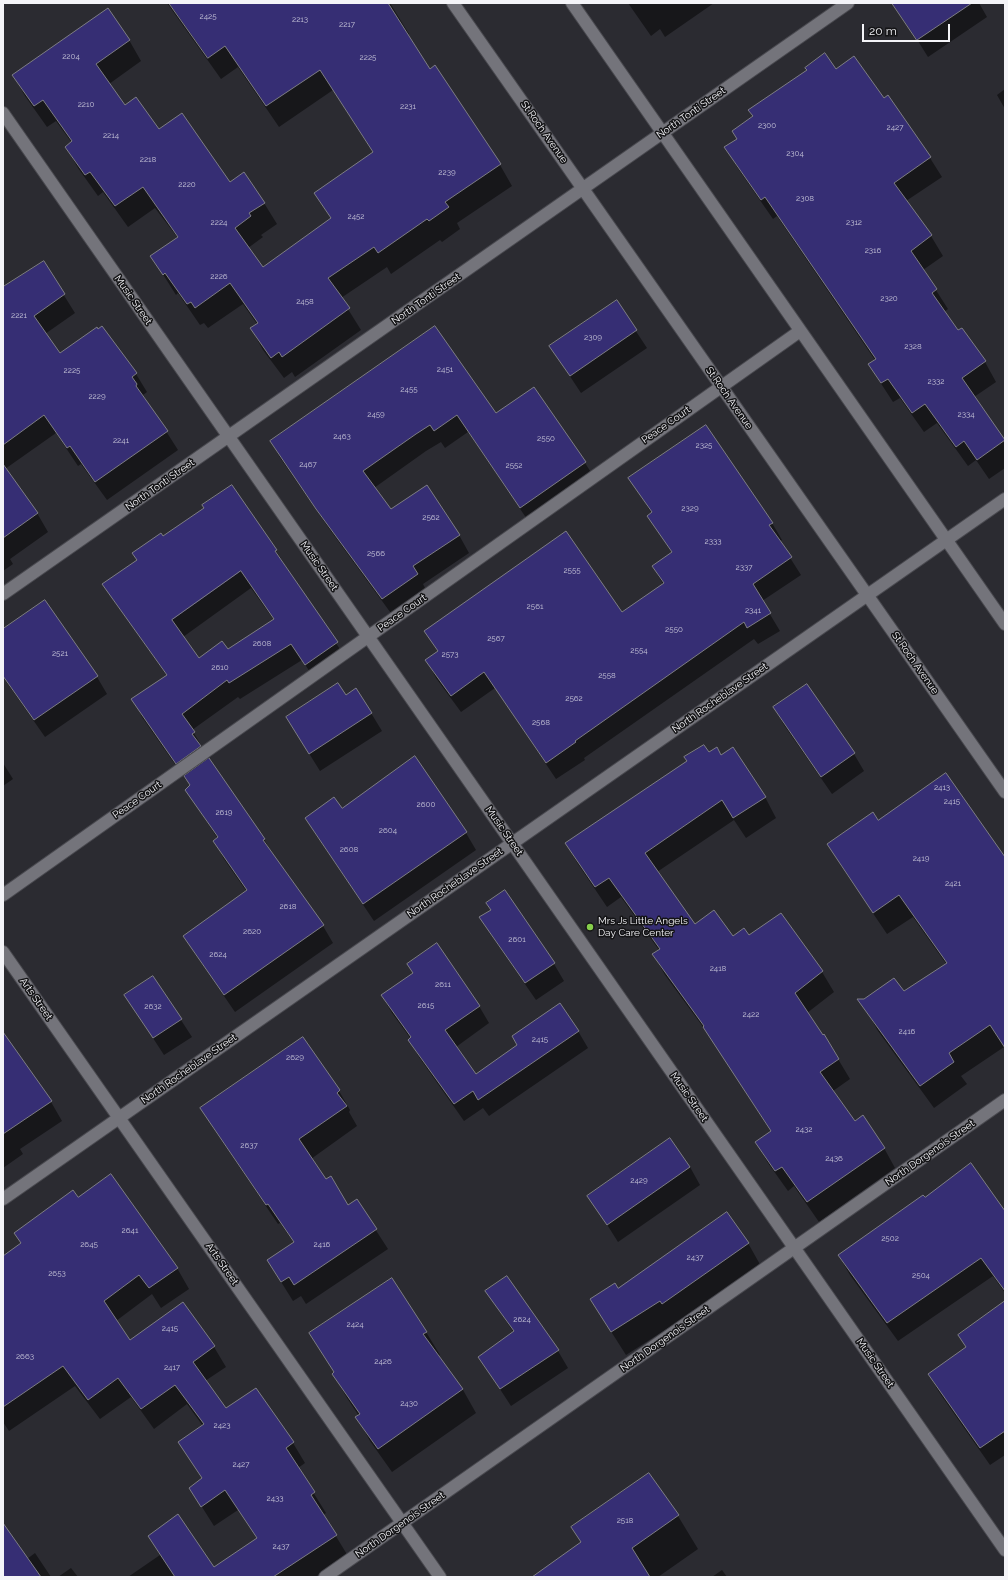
<!DOCTYPE html>
<html>
<head>
<meta charset="utf-8">
<style>
	body { margin:0 }
	#map { position:relative; width:1008px; height:1580px; overflow:hidden; background:#2b2b31; font-family:Raleway,sans-serif }
	canvas { display:block }
	.frame { position:absolute; inset:0; border:4px solid #f4f4f8; pointer-events:none }
	.scale { position:absolute; left:862px; top:24px; width:88px; height:18px; box-sizing:border-box; border:2px solid #f4f4f8; border-top:0; padding-left:5px; font-size:12px; line-height:14px; white-space:nowrap; color:#f4f4f8; -webkit-text-stroke:3px #141416; paint-order:stroke }
</style>
</head>
<body>
<div id="map">
<canvas width="1008" height="1580"></canvas>
<div class="frame"></div>
<div class="scale">20 m</div>
</div>
<script>
const context = document.querySelector('canvas').getContext('2d');
context.lineJoin = 'round';
function fillPath(path, color) {
  context.fillStyle = color;
  context.fill(path, 'evenodd');
}
function stroke(path, color, width, dash) {
  context.strokeStyle = color;
  context.lineWidth = width;
  context.lineCap = dash ? 'butt' : 'round';
  context.setLineDash(dash || []);
  context.stroke(path);
}
function drawText(font, color, halo, rows, align = 'center') {
  context.font = font + ' Raleway,sans-serif';
  context.lineWidth = 3;
  context.setLineDash([]);
  context.textBaseline = 'middle';
  context.strokeStyle = halo;
  context.fillStyle = color;
  for (const [text, x, y, turn = 0] of rows) {
    context.save();
    context.translate(x, y);
    context.rotate((+turn || 0) * Math.PI / 180);
    context.textAlign = isNaN(turn) ? turn : align;
    if (halo) context.strokeText(text, 0, 0);
    context.fillText(text, 0, 0);
    context.restore();
  }
}
const shadow = new Path2D(`
	M167 3H390L409 34 407 35 430 70 435 67 500 165 512 186 457 223 460 229 442 242 440 240 391 274 387 267 341 298 361 330 295 377 292 372 284 378 263 350 251 328 257 324 243 304 208 328 204 323 200 325 178 293 176 295 152 257 178 238 155 208 128 227 103 192 98 196 78 168 66 147 72 143 56 121 47 127 25 96 13 75 129 40 141 61 109 84 125 106 229 183 264 203 277 224 261 235 263 237 248 248 262 268 331 219 315 193 373 153 333 90 279 127 238 67 221 79Z
	M628 3H714L665 37 660 29 651 36Z
	M900 3H979L987 17 928 57 896 6Z
	M835 70 883 100 888 97 930 158 942 177 906 201 931 236 943 256 923 270 948 309 944 312 958 332 962 329 985 362 996 382 974 397 1005 441V468L989 479 976 460 968 466 937 423 924 432 900 398 893 402 869 365 875 360 777 216 773 219 737 167 726 148Z
	M1005 89V109L997 95Z
	M43 262 75 313 45 334 60 354 102 327 136 374 147 392 143 395 178 450 107 500 81 464 78 466 56 433 5 469 37 513 48 532 10 559 13 564 3 571V289Z
	M616 301 647 348 581 393 550 346Z
	M435 327 496 414 534 388 585 463 596 480 531 525 468 432 445 448 441 442 426 451 374 488 391 511 459 535 469 553 423 584 427 592 393 616 328 527 281 459 271 442Z
	M630 478 772 523 782 540 780 542 801 575 762 601 780 631 758 644 754 639 584 758 585 760 556 779 495 688 461 712 436 678 427 661 438 652 425 631 622 614 663 584 653 567 672 553 648 516 652 514Z
	M232 487 276 551 347 660 316 681 302 660 240 699 238 697 192 730 204 750 202 751 208 761 264 839 274 857 323 926 333 943 235 1012 195 954 185 936 247 892 224 859 214 841 218 839 186 790 191 786 187 780H186L142 717 133 699 167 676 114 601 104 584 137 561 133 553 163 537 205 508ZM251 588 274 620 228 650 199 660 183 637Z
	M3 630 97 677 107 694 45 737 3 677Z
	M807 685 854 754 864 771 832 794 784 725 774 708Z
	M346 696 371 713 382 731 320 771 287 718Z
	M709 753 721 756 765 797 776 818 746 838 734 820 657 872 695 925 732 938 748 937 822 972 834 992 807 1013 838 1059 850 1079 833 1091 855 1122 884 1148 895 1168 819 1222 794 1186 788 1191 768 1163 756 1143 771 1132 709 1035 665 975 653 954 659 950 621 897 607 907 578 864 566 844Z
	M415 757 466 833 476 850 374 921 316 835 306 818 341 809Z
	M3 763 13 779 3 786Z
	M877 821 1005 859V1048L1004 1047 961 1076 967 1084 934 1108 878 1031 865 1008 904 993 947 965 913 917 887 934 841 866 829 844Z
	M492 910 554 964 564 981 536 1000 491 935 481 917Z
	M153 977 192 1037 164 1055 125 995Z
	M382 996 479 1006 489 1023 456 1047 476 1076 578 1031 588 1048 489 1116 483 1108 464 1121 419 1057 409 1040 411 1039 392 1013Z
	M3 1034 51 1102 62 1121 20 1149 23 1154 3 1168Z
	M339 1091 350 1110 349 1112 357 1126 311 1159 325 1180 348 1206 357 1201 388 1249 306 1304 301 1296 293 1301 268 1261 294 1243 280 1223 278 1224 213 1128 202 1108Z
	M670 1139 690 1167 700 1185 618 1242 589 1196Z
	M78 1199 177 1268 189 1289 161 1308 152 1294 116 1321 130 1341 214 1347 226 1367 205 1381 226 1410 256 1389 293 1443 305 1463 298 1468 326 1513 323 1515 348 1556 315 1577H128L160 1555 149 1536 214 1569 257 1539 238 1510 214 1526 190 1488 202 1479 179 1442 203 1426 187 1404 154 1429 131 1397 100 1419 75 1386 9 1431 3 1422V1257Z
	M924 1199 1005 1215V1293L993 1276 898 1341 850 1275 839 1256Z
	M748 1243 762 1268 626 1355 591 1300Z
	M486 1291 558 1351 568 1368 511 1406 479 1357 514 1333Z
	M426 1332 440 1355 438 1356 463 1390 476 1413 392 1472 370 1441 357 1417 359 1416 347 1398 333 1374H335L310 1333Z
	M959 1336 1005 1338V1455L990 1465 939 1392 929 1375 966 1348Z
	M648 1474 678 1516 698 1549 658 1577H542L581 1543 572 1527Z
	M3 1524 27 1559 35 1553 51 1577H3Z
	M71 1568 78 1577H58Z
	M722 1570 727 1577H712Z`);
const building = new Path2D(`
	M169 3H388L430 69 435 65 501 164 445 202 449 207 429 221 427 219 378 253 374 247 328 278 350 308 282 357 279 352 271 358 250 328 258 323 230 283 195 308 191 302 187 304 165 273 163 275 150 256 178 237 143 187 115 206 90 172 85 175 65 147 72 141 43 100 34 106 12 75 108 8 130 40 96 64 125 105 136 97 159 129 182 113 230 182 244 172 265 203 249 213 251 216 235 228 263 267 331 218 314 193 373 152 320 70 266 106 225 46 208 58Z
	M892 3H972L917 40Z
	M825 53 836 69 854 56 884 98 888 95 931 157 894 183 932 235 911 251 937 289 932 293 958 330 962 328 986 361 962 378 1005 440 977 460 964 441 956 447 925 404 912 413 888 379 881 383 868 364 876 359 765 197 761 200 724 147 737 139 732 131 753 116 748 110 807 70 805 68Z
	M44 261 65 294 34 316 60 353 97 327 98 329 102 326 137 373 132 377 137 384 136 386 168 431 95 482 70 446 67 448 44 415 3 445V287Z
	M617 300 637 330 570 376 549 346Z
	M435 326 496 413 534 387 586 462 520 508 457 415 434 431 430 425 416 434 363 471 391 509 427 485 460 535 413 566 418 574 382 599 316 509 270 441Z
	M706 425 773 523 769 525 792 557 753 584 771 613 747 628 744 622 575 741 576 742 546 763 484 672 451 696 425 660 438 651 424 631 566 531 622 612 664 583 652 566 672 552 647 516 652 512 628 478Z
	M3 464 38 513 3 538Z
	M232 485 277 550 275 551 338 642 305 665 291 644 229 683 227 680 182 714 195 732 192 734 201 746 176 764 131 699 167 675 102 584 137 560 132 553 161 533 163 536 204 508 202 505ZM241 571 274 619 228 649 222 641 199 658 172 620Z
	M45 600 98 676 34 720 3 676V629Z
	M338 683 346 695 356 688 372 713 309 754 286 717Z
	M807 684 855 753 821 777 773 707Z
	M704 745 709 752 717 747 721 755 733 747 766 797 733 818 722 800 645 853 695 924 714 910 733 936 744 928 749 935 781 913 823 971 795 993 823 1035 824 1034 839 1059 820 1072 855 1121 863 1115 885 1148 807 1202 782 1167 775 1171 755 1142 771 1131 703 1027 704 1026 652 954 660 949 609 878 595 887 565 843 687 761 684 757Z
	M415 756 467 832 363 904 305 818 334 797 342 808Z
	M209 758 265 839 263 840 324 925 224 995 183 936 247 890 213 841 218 837 185 790 190 785 184 776Z
	M946 773 1005 857V1048L990 1025 949 1053 954 1062 920 1086 857 999H864L894 978 904 991 947 963 899 895 873 913 827 844 873 812 878 820Z
	M505 890 555 963 525 983 479 917 491 910 486 903Z
	M437 943 480 1006 445 1030 476 1074 517 1045 512 1036 560 1003 579 1031 478 1100 473 1091 454 1104 408 1040 411 1037 381 995 413 973 407 964Z
	M153 976 182 1019 153 1038 124 995Z
	M3 1032 52 1101 3 1134Z
	M303 1037 340 1090 337 1093 347 1106 299 1139 326 1179 331 1176 348 1205 357 1199 377 1229 294 1285 289 1277 281 1282 267 1260 294 1242 268 1204 266 1205 200 1108Z
	M670 1138 690 1167 607 1225 587 1196Z
	M971 1163 1005 1211V1291L981 1258 887 1323 838 1255 923 1195 925 1197Z
	M111 1174 178 1268 149 1288 139 1275 104 1301 130 1340 183 1302 215 1346 193 1362 226 1408 256 1388 294 1442 286 1448 315 1492 311 1495 337 1535 273 1577H175L148 1536 178 1514 214 1567 257 1538 225 1490 201 1507 189 1488 202 1478 178 1442 204 1424 175 1385 141 1409 118 1378 88 1400 63 1366 3 1407V1256L21 1243 14 1233 73 1190 78 1197Z
	M727 1212 749 1243 662 1304 660 1301 611 1332 590 1299 615 1283 618 1288Z
	M507 1276 559 1350 500 1389 478 1357 514 1331 485 1291Z
	M392 1278 427 1332 423 1334 463 1389 378 1449 355 1417 360 1414 332 1374 334 1372 309 1333Z
	M1005 1301V1431L980 1448 928 1374 966 1347 958 1335Z
	M649 1473 679 1515 632 1548 650 1577H532L581 1542 571 1527Z
	M3 1523 41 1577H3Z`);
const street = new Path2D(`
	M453 3 1005 792
	M572 3 1005 624
	M3 113 1005 1550
	M3 594 848 3
	M3 895 800 331
	M3 952 440 1577
	M3 1199 1005 499
	M325 1577 1005 1100`);
const markers = [
	[590,927,4,"#86cf4b"]
];
const numberNames = [
	["2425",208,17],
	["2213",300,20],
	["2217",347,25],
	["2204",71,57],
	["2225",368,58],
	["2210",86,105],
	["2231",408,107],
	["2300",767,126],
	["2427",895,128],
	["2214",111,136],
	["2304",795,154],
	["2218",148,160],
	["2239",447,173],
	["2220",187,185],
	["2308",805,199],
	["2452",356,217],
	["2224",219,223],
	["2312",854,223],
	["2316",873,251],
	["2226",219,277],
	["2320",889,299],
	["2458",305,302],
	["2221",19,316],
	["2309",593,338],
	["2328",913,347],
	["2451",445,370],
	["2225",72,371],
	["2332",936,382],
	["2455",409,390],
	["2229",97,397],
	["2459",376,415],
	["2334",966,415],
	["2463",342,437],
	["2550",546,439],
	["2241",121,441],
	["2325",704,446],
	["2467",308,465],
	["2552",514,466],
	["2329",690,509],
	["2562",431,518],
	["2333",713,542],
	["2566",376,554],
	["2337",744,568],
	["2555",572,571],
	["2561",535,607],
	["2341",753,611],
	["2550",674,630],
	["2567",496,639],
	["2608",262,644],
	["2554",639,651],
	["2521",60,654],
	["2573",450,655],
	["2610",220,668],
	["2558",607,676],
	["2562",574,699],
	["2568",541,723],
	["2413",942,788],
	["2415",952,802],
	["2600",426,805],
	["2619",224,813],
	["2604",388,831],
	["2608",349,850],
	["2419",921,859],
	["2421",953,884],
	["2618",288,907],
	["2620",252,932],
	["2601",517,940],
	["2624",218,955],
	["2418",718,969],
	["2611",443,985],
	["2615",426,1006],
	["2632",153,1007],
	["2422",751,1015],
	["2416",907,1032],
	["2415",540,1040],
	["2629",295,1058],
	["2432",804,1130],
	["2637",249,1146],
	["2436",834,1159],
	["2429",639,1181],
	["2641",130,1231],
	["2502",890,1239],
	["2645",89,1245],
	["2416",322,1245],
	["2437",695,1258],
	["2653",57,1274],
	["2504",921,1276],
	["2624",522,1320],
	["2424",355,1325],
	["2415",170,1329],
	["2663",25,1357],
	["2426",383,1362],
	["2417",172,1368],
	["2430",409,1404],
	["2423",222,1426],
	["2427",241,1465],
	["2433",275,1499],
	["2518",625,1521],
	["2437",281,1547]
];
const streetNames = [
	["North Tonti Street",691,113,-35],
	["St Roch Avenue",544,132,55],
	["North Tonti Street",426,299,-35],
	["Music Street",133,300,55],
	["St Roch Avenue",729,398,55],
	["Peace Court",666,425,-35],
	["North Tonti Street",160,485,-35],
	["Music Street",319,566,55],
	["Peace Court",402,613,-35],
	["St Roch Avenue",915,663,55],
	["North Rocheblave Street",720,698,-35],
	["Peace Court",137,800,-35],
	["Music Street",504,831,55],
	["North Rocheblave Street",455,883,-35],
	["Arts Street",36,999,55],
	["North Rocheblave Street",189,1069,-35],
	["Music Street",689,1097,55],
	["North Dorgenois Street",930,1153,-35],
	["Arts Street",222,1264,55],
	["North Dorgenois Street",665,1339,-35],
	["Music Street",875,1363,55],
	["North Dorgenois Street",400,1525,-35]
];
const poiNames = [
	["Mrs Js Little Angels",598,921],
	["Day Care Center",598,933]
];
fillPath(shadow, '#0007');
fillPath(building, '#362e74');
stroke(building, '#7d7d84', 1);
stroke(street, '#49494f', 14);
stroke(street, '#74747b', 12);
for (const [x, y, r, color] of markers) {
  const dot = new Path2D();
  dot.arc(x, y, r, 0, 2 * Math.PI);
  context.fillStyle = color;
  context.fill(dot);
  stroke(dot, '#141416', 1.5);
}
drawText('8px', '#c4c2d7', null, numberNames);
drawText('10px', '#f4f4f8', '#141416', streetNames);
drawText('10px', '#f4f4f8', '#141416', poiNames, 'left');
</script>
</body>
</html>
